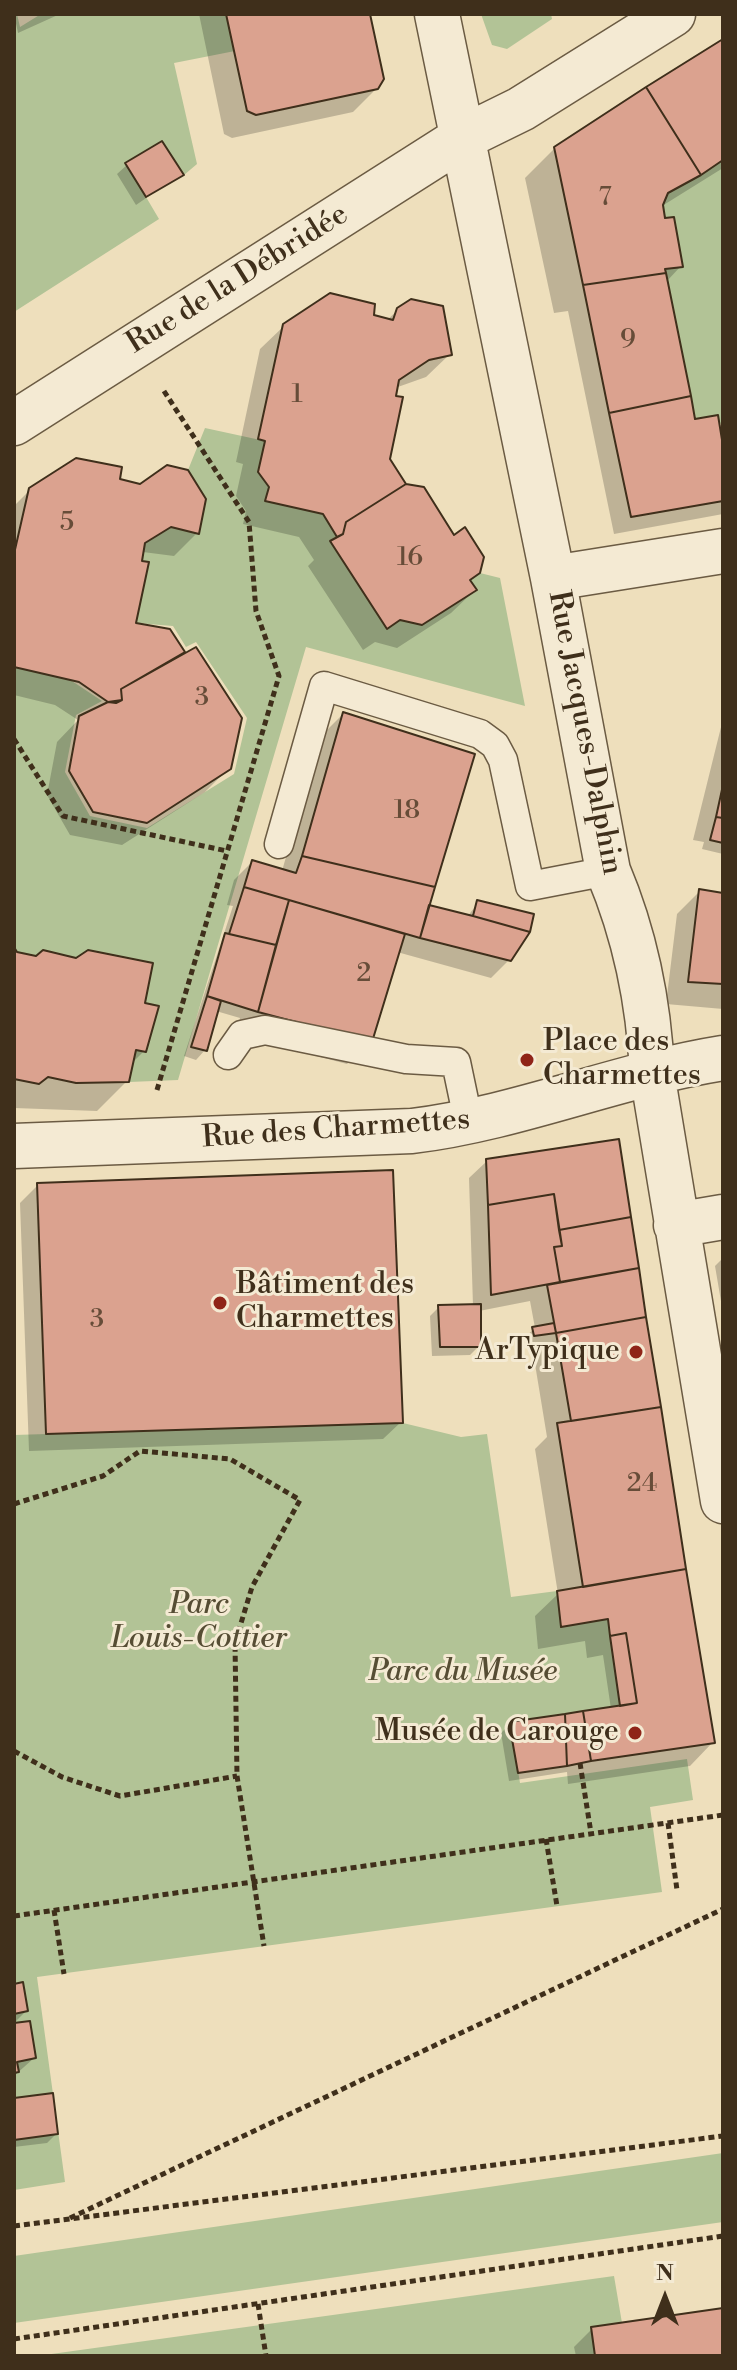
<!DOCTYPE html>
<html>
<head>
<meta charset="utf-8">
<style>
	body { margin:0 }
	#map { position:relative; width:737px; height:2370px; overflow:hidden; background:#eedfbc; font-family:"Libre Bodoni",serif }
	canvas { display:block }
	.frame { position:absolute; inset:0; border:16px solid #3f2f1b; pointer-events:none }
	.north { position:absolute; left:625px; top:2258px; width:80px; height:80px; -webkit-text-stroke:6px #f4ead3; paint-order:stroke; rotate:0deg; font-size:22px; font-weight:700; line-height:32px; text-align:center; color:#3f2f1b }
	.north::after { content:''; display:block; margin:auto; width:28px; height:36px; background:#3f2f1b; clip-path:polygon(50% 0,100% 100%,50% 72%,0 100%) }
</style>
</head>
<body>
<div id="map">
<canvas width="737" height="2370"></canvas>
<div class="frame"></div>
<div class="north">N</div>
</div>
<script>
const context = document.querySelector('canvas').getContext('2d');
context.lineJoin = 'round';
function fillPath(path, color) {
  context.fillStyle = color;
  context.fill(path, 'evenodd');
}
function stroke(path, color, width, dash) {
  context.strokeStyle = color;
  context.lineWidth = width;
  context.lineCap = dash ? 'butt' : 'round';
  context.setLineDash(dash || []);
  context.stroke(path);
}
function drawText(font, color, halo, rows, align = 'center') {
  context.font = font + ' "Libre Bodoni",serif';
  context.lineWidth = 6;
  context.setLineDash([]);
  context.textBaseline = 'middle';
  context.strokeStyle = halo;
  context.fillStyle = color;
  for (const [text, x, y, turn = 0] of rows) {
    context.save();
    context.translate(x, y);
    context.rotate((+turn || 0) * Math.PI / 180);
    context.textAlign = isNaN(turn) ? turn : align;
    if (halo) context.strokeText(text, 0, 0);
    context.fillText(text, 0, 0);
    context.restore();
  }
}
const green = new Path2D(`
	M14 14H17L20 27 41 14H226L235 51 174 63 197 164 184 175 162 141 126 163 159 219 14 312Z
	M481 14H551L552 19 507 49 492 45Z
	M723 160V423L720 424 718 415 695 419 665 269 683 267 674 217 665 218 663 205 668 193Z
	M205 428 265 441 258 472 269 487 265 501 323 514 337 537 331 541 387 628 400 620 422 625 477 591 470 580 480 573 500 578 525 706 306 647 178 1080 129 1082 136 1050 146 1052 158 1006 145 1003 89 950 76 958 44 950 36 956 17 952 14 947V667L69 679 102 701 76 715 65 772 90 816 147 828 234 774 247 718 196 642 186 647 173 626 136 623 149 563 142 561 145 543 171 527 199 533 206 499 188 470Z
	M403 1423 461 1437 487 1434 511 1597 557 1591 561 1627 608 1619 620 1706 510 1722 520 1783 687 1759 693 1800 650 1807 662 1892 37 1977 65 2182 14 2190V1435Z
	M723 2153V2222L14 2323V2256Z
	M614 2276 622 2323 595 2356H37Z`);
const shadow = new Path2D(`
	M14 14H60L18 33Z
	M199 14H368L377 88 353 112 232 138 224 134Z
	M723 42V168L662 206 681 266 666 282 693 421 723 425V514L614 534 568 311 554 313 525 178 555 148Z
	M127 165 181 174 136 205 117 174Z
	M398 310 450 354 426 377 395 388 388 460 475 590 451 613 397 648 375 642 363 650 308 566 314 560 299 537 243 524 246 511 236 496 243 464 236 462 260 349 284 326 372 317 387 320Z
	M118 481 197 533 174 556 143 552 134 625 168 631 184 655 229 768 205 792 122 845 70 835 47 795 57 742 78 720 55 705 14 695V506L30 490Z
	M343 714 427 906 467 917 478 903 509 960 491 978 397 952 370 1041 347 1064 236 1035 240 1018 216 1011 205 1050 196 1060 184 1056 233 906 227 905 234 880 252 862 282 871 320 737Z
	M723 719V854L702 849 704 842 693 840Z
	M700 891 723 895V1009L666 1004 677 914Z
	M14 950 142 1004 144 1051 130 1065 127 1081 97 1111 14 1108Z
	M617 1141 713 1742 690 1766 568 1784 567 1772 509 1781 501 1733 510 1724 611 1709 603 1655 587 1658 585 1641 538 1649 535 1616 558 1594 535 1449 547 1437 534 1358 539 1352 538 1342 525 1344 524 1338 535 1328 530 1301 479 1311V1346L470 1355 432 1356 430 1316 439 1307 473 1306 469 1178 487 1161Z
	M38 1185 401 1422 383 1439 29 1451 20 1203Z
	M723 1258V1313L715 1266Z
	M14 1986 26 2011 14 2023Z
	M14 2025 34 2058 14 2076Z
	M14 2100 56 2134 47 2143 14 2147Z
	M723 2310V2356H576L574 2347 592 2329Z`);
const building = new Path2D(`
	M226 14H370L384 79 378 89 256 115 247 111Z
	M723 39V160L701 175 646 87Z
	M646 87 701 175 668 193 663 205 665 218 674 217 683 267 665 269 666 273 583 285 554 147Z
	M162 141 184 175 146 197 125 163Z
	M666 273 691 396 609 413 583 285Z
	M330 293 375 304 374 315 393 320 397 308 411 299 443 306 452 355 429 360 399 380 396 396 403 397 390 459 406 484 346 522 343 534 337 537 323 514 265 501 269 487 258 472 265 441 258 439 283 324Z
	M691 396 695 419 718 415 723 446V501L631 517 609 413Z
	M76 458 122 467 120 479 140 484 167 465 188 470 206 499 199 534 171 527 145 543 142 561 149 562 136 623 170 629 185 652 121 689 122 700 116 703 108 702 79 682 14 667V554L29 488Z
	M406 484 424 487 454 535 465 527 484 557 480 573 470 580 477 590 422 625 400 620 387 629 330 541 343 534 346 522Z
	M196 647 242 718 231 769 147 823 93 812 69 771 79 716 108 702 122 700 121 689Z
	M343 712 475 754 435 887 302 856Z
	M723 785V818L716 817Z
	M716 817 723 818V843L710 840Z
	M302 856 435 887 420 938 244 887 252 860 296 873Z
	M244 887 289 900 276 945 229 934Z
	M699 889 723 893V984L688 982Z
	M289 900 405 934 372 1042 258 1012Z
	M477 900 534 914 530 932 473 916Z
	M429 905 473 916 530 932 511 961 420 938Z
	M225 933 276 945 258 1012 207 996Z
	M14 947 17 952 36 956 43 950 76 958 88 950 153 963 145 1003 159 1006 146 1052 136 1050 129 1082 76 1083 48 1077 39 1084 14 1079Z
	M207 996 221 1001 207 1051 191 1047Z
	M619 1139 631 1217 559 1230 554 1194 488 1205 486 1159Z
	M393 1170 403 1423 46 1434 37 1183Z
	M554 1194 562 1246 554 1247 560 1282 491 1295 488 1205Z
	M631 1217 639 1268 560 1282 554 1247 562 1246 559 1230Z
	M639 1268 646 1317 556 1333 547 1285Z
	M481 1304V1347H440L438 1305Z
	M646 1317 661 1407 571 1421 556 1333Z
	M554 1323 556 1333 534 1336 532 1327Z
	M661 1407 686 1569 583 1587 557 1423Z
	M686 1569 715 1743 591 1761 583 1711 637 1703 626 1633 610 1636 608 1619 561 1627 557 1591Z
	M626 1633 637 1703 620 1706 610 1636Z
	M583 1711 591 1761 567 1766 565 1714Z
	M565 1714 567 1766 518 1773 509 1722Z
	M23 1982 28 2011 14 2014V1984Z
	M30 2021 36 2058 17 2062 19 2072 14 2073V2023Z
	M53 2093 58 2134 14 2140V2098Z
	M723 2308V2356H595L591 2327Z`);
const path = new Path2D(`
	M14 739 63 816 227 851
	M157 1090 279 676 256 611 249 522 162 388
	M14 1504 103 1476 140 1451 230 1459 300 1500 252 1587 235 1643 237 1776 264 1946
	M14 1751 62 1777 120 1796 237 1776
	M580 1763 591 1833
	M668 1823 677 1890
	M546 1839 557 1906
	M54 1910 64 1974
	M14 1916 723 1815
	M70 2218 723 1909
	M14 2226 723 2136
	M258 2304 266 2356
	M14 2339 723 2236`);
const lane = new Path2D(`
	M279 844 324 686 480 734 495 745 503 760 530 886 608 871
	M228 1055 242 1035 265 1030 406 1059 456 1062 469 1124`);
const street = new Path2D(`
	M437 14 553 578 608 871C635 935 649 1003 652 1073L723 1501
	M14 423 462 138 521 109 673 14
	M553 578 723 551
	M14 1146 412 1131C518 1118 617 1075 723 1058
	M676 1225 723 1217`);
const markers = [
	[527,1060,8,"#8f2418"],
	[220,1303,8,"#8f2418"],
	[636,1352,8,"#8f2418"],
	[635,1733,8,"#8f2418"]
];
const numberNames = [
	["7",605,199],
	["9",628,341],
	["1",297,396],
	["5",67,524],
	["16",410,559],
	["3",202,699],
	["18",407,812],
	["2",364,975],
	["3",97,1321],
	["24",642,1485]
];
const streetNames = [
	["Rue de la Débridée",238,280,-32],
	["Rue Jacques-Dalphin",584,733,79],
	["Rue des Charmettes",336,1130,-4]
];
const poiNames = [
	["Place des",543,1043],
	["Charmettes",543,1077],
	["Bâtiment des",236,1286],
	["Charmettes",236,1320],
	["ArTypique",620,1352,"right"],
	["Musée de Carouge",619,1733,"right"]
];
const parkNames = [
	["Parc",199,1606],
	["Louis-Cottier",199,1640],
	["Parc du Musée",463,1673]
];
fillPath(green, '#b2c396');
fillPath(shadow, '#0003');
fillPath(building, '#dba28f');
stroke(building, '#3f2f1b', 2);
stroke(lane, '#6b5b43', 31);
stroke(street, '#6b5b43', 47);
stroke(path, '#3f2f1b', 5, [6, 4]);
stroke(lane, '#f4ead3', 28);
stroke(street, '#f4ead3', 44);
for (const [x, y, r, color] of markers) {
  const dot = new Path2D();
  dot.arc(x, y, r, 0, 2 * Math.PI);
  context.fillStyle = color;
  context.fill(dot);
  stroke(dot, '#f4ead3', 3);
}
drawText('26px', '#664c38', null, numberNames);
drawText('30px', '#3f2f1b', '#f4ead3', streetNames);
drawText('30px', '#3f2f1b', '#f4ead3', poiNames, 'left');
drawText('italic 30px', '#564d34', '#f4ead3', parkNames);
</script>
</body>
</html>
